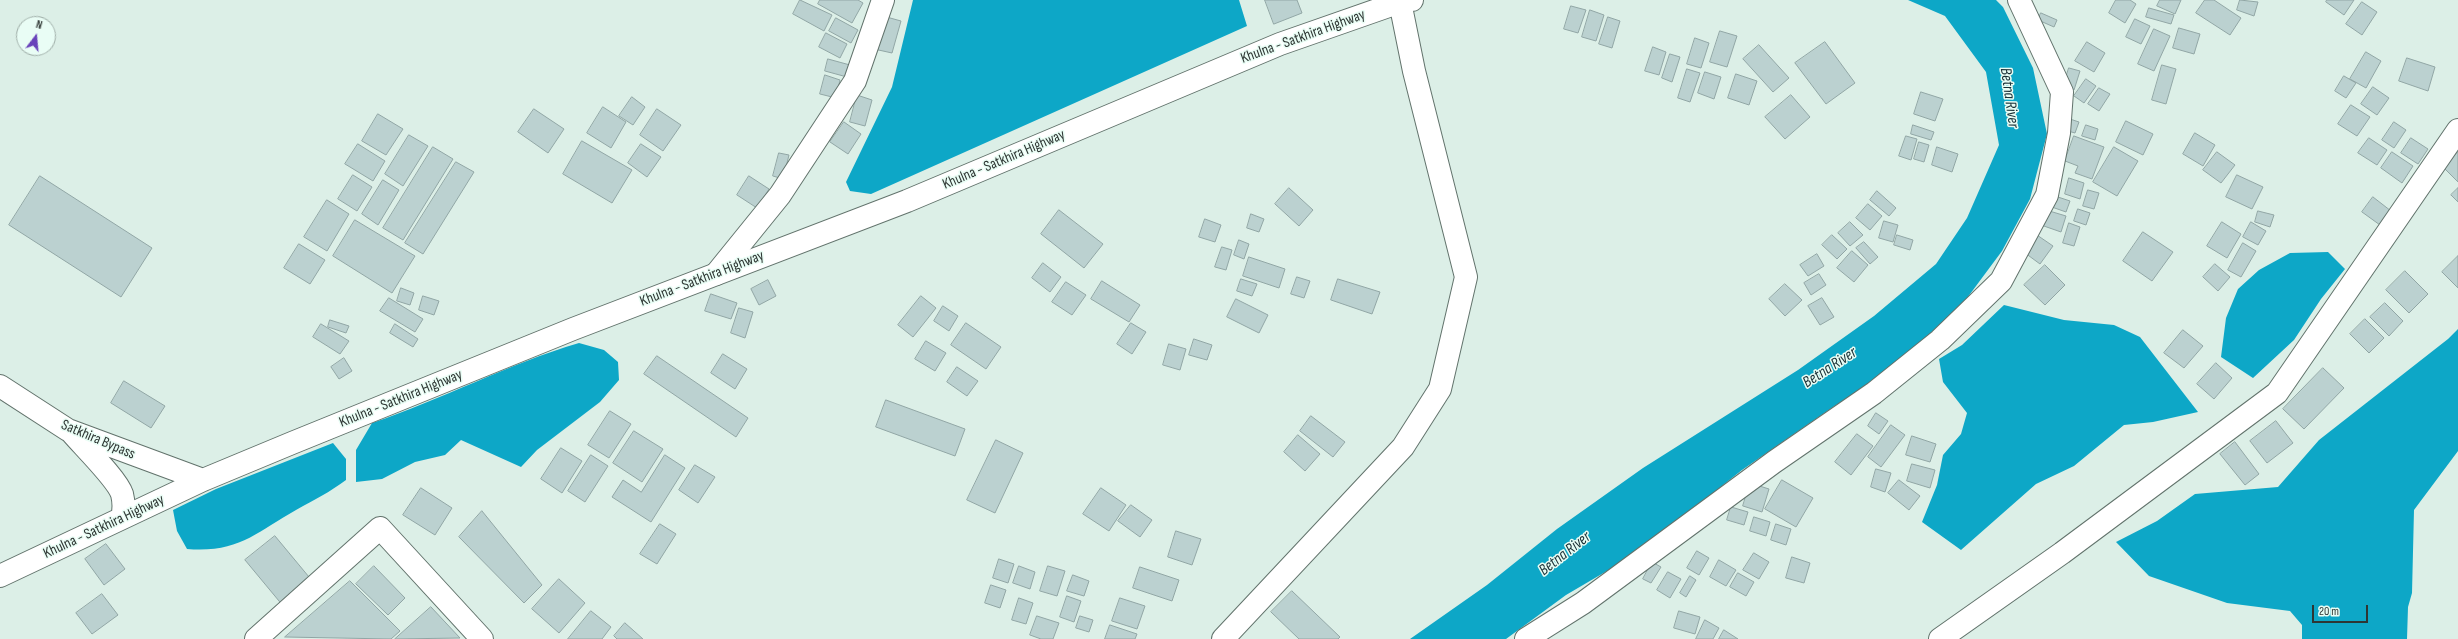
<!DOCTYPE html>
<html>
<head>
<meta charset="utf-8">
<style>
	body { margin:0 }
	#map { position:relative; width:2458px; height:639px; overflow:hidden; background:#dcefe7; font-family:"Sofia Sans Condensed",sans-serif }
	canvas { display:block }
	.north { position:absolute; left:16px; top:16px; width:40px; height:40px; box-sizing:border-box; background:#e9fdf5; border:1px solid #9eada7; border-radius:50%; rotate:16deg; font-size:11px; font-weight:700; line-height:16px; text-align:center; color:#2e3633 }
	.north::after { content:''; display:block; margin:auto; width:14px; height:18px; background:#6842ba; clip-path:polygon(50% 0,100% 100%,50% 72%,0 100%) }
	.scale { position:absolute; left:2312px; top:605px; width:56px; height:18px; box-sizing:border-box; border:2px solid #2e3633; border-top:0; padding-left:5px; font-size:12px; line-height:14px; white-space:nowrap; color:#2e3633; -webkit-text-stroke:3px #e9fdf5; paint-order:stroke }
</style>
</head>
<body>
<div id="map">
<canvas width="2458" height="639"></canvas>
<div class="north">N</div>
<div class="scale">20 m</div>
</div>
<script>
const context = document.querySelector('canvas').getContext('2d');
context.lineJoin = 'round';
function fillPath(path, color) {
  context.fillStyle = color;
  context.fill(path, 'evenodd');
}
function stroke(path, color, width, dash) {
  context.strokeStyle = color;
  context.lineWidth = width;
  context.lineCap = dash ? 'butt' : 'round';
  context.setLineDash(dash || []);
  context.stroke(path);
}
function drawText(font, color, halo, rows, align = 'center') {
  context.font = font + ' "Sofia Sans Condensed",sans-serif';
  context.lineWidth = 3;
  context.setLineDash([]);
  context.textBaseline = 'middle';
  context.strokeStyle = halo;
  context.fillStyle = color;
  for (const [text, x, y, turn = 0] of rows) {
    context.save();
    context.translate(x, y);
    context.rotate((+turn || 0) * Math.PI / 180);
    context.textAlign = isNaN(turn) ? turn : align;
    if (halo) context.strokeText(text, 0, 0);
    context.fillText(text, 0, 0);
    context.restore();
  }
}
const water = new Path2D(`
	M913 0H1239L1247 26 871 194 850 191 846 182 892 87Z
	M1908 0H1996L2003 7 2033 68 2047 134 2030 199 2002 251 1950 321 1903 362 1833 407 1742 470 1669 528 1612 568 1566 595 1506 639H1410L1487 585 1557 529 1643 468 1798 370 1874 316 1936 264 1967 218 1999 145 1986 72 1945 16Z
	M2328 252 2345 269 2321 299 2294 340 2253 378 2221 357 2226 318 2238 289 2259 270 2290 253Z
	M2004 305 2064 320 2114 325 2140 337 2198 412 2153 422 2124 425 2074 466 2036 484 1961 550 1922 522 1937 485 1943 455 1961 434 1967 413 1943 382 1939 359 1962 345Z
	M2458 329V451L2414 510 2412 593 2408 607 2407 639H2302V625L2290 611 2227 603 2149 576 2116 542 2157 521 2195 494 2278 487 2319 440 2448 339Z
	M579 343 604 350 618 362 619 380 600 402 537 450 521 467 461 440 445 455 415 462 382 479 356 482V450L372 423C443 399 508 364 579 343Z
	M333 443 346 459V480C330 492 314 500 296 510 255 533 239 553 187 549L177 531 173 510 216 489Z`);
const building = new Path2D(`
	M800 0 832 15 824 31 793 14Z
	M820 0H858L863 3 852 23 818 4Z
	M1265 0H1297L1302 13 1274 24Z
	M2116 0H2130L2136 4 2125 23 2109 13Z
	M2160 0H2181L2175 14 2157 6Z
	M2205 0H2214L2241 18 2230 35 2196 13Z
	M2240 0 2258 2 2254 16 2237 10Z
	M2327 0H2354L2344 15 2326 2Z
	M2362 2 2377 12 2362 35 2346 24Z
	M1571 6 1586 10 1578 33 1564 29Z
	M2149 8 2174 15 2171 24 2146 17Z
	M1590 10 1604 15 1596 41 1582 37Z
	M2041 13 2057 20 2054 27 2038 20Z
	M883 16 901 21 892 53 874 49Z
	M1608 17 1620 21 1612 48 1599 44Z
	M836 18 858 30 851 43 829 31Z
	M2135 19 2150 26 2141 44 2126 37Z
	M2179 28 2200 34 2194 54 2173 48Z
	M2154 29 2170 36 2154 71 2138 64Z
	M1720 31 1737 36 1727 67 1710 62Z
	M826 33 847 44 840 58 819 47Z
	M1695 38 1709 43 1701 68 1687 64Z
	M1825 42 1855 83 1826 104 1795 63Z
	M2087 42 2105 53 2094 72 2075 61Z
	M1759 45 1789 78 1773 92 1743 59Z
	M1653 47 1666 52 1659 75 1645 71Z
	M2366 52 2381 61 2366 88 2350 79Z
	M1670 54 1680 57 1672 82 1662 78Z
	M2407 58 2435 67 2428 91 2399 81Z
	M828 59 850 65 847 77 825 71Z
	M2162 65 2176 69 2166 104 2152 100Z
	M2069 68 2080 71 2074 90 2063 87Z
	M1687 69 1700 73 1690 102 1678 98Z
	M1705 72 1721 77 1714 99 1698 93Z
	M1736 74 1757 81 1749 105 1728 98Z
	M825 75 840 80 836 98 820 94Z
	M2344 76 2356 83 2346 98 2335 91Z
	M2086 79 2096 86 2084 103 2074 96Z
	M2373 87 2389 98 2377 115 2361 104Z
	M2099 88 2110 94 2099 111 2088 104Z
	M1921 92 1943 99 1935 121 1914 114Z
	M857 95 872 100 865 126 850 122Z
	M1791 95 1810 117 1785 139 1765 117Z
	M632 97 645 107 633 125 619 116Z
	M2351 105 2370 117 2357 136 2338 124Z
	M603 107 626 122 611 148 587 133Z
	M534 109 564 129 548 153 518 132Z
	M657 109 681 125 663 151 640 135Z
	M378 114 403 129 386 155 362 141Z
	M2064 117 2079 122 2075 133 2061 129Z
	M2126 121 2153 134 2143 155 2116 142Z
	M844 122 861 134 848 154 830 142Z
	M2394 122 2406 130 2394 148 2382 140Z
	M1913 125 1934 132 1931 140 1911 134Z
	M2086 125 2098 129 2095 140 2082 136Z
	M2195 133 2215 145 2203 166 2183 154Z
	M409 135 428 146 403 186 385 174Z
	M1906 136 1917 139 1911 160 1899 156Z
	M2074 136 2104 147 2092 179 2075 173 2078 166 2065 161Z
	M2369 138 2387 150 2377 165 2358 153Z
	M2411 138 2428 149 2418 164 2401 153Z
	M582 141 632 170 612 203 563 174Z
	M1919 142 1929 145 1924 162 1914 159Z
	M358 144 385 161 373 181 345 164Z
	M641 144 661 157 647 177 628 163Z
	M433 147 453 159 403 240 383 228Z
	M1937 147 1958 154 1952 172 1932 165Z
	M2114 147 2138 161 2117 196 2093 182Z
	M2217 152 2235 165 2221 183 2203 170Z
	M2392 152 2413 166 2402 183 2381 168Z
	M2458 152V182L2443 167Z
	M779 153 789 155 783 179 773 176Z
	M456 162 474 172 423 254 405 243Z
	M353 175 372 187 357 211 338 199Z
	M2237 175 2263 187 2252 209 2226 197Z
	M40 176 152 248 121 297 9 225Z
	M749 176 769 189 757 208 737 195Z
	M2069 178 2084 183 2080 199 2065 194Z
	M383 180 399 190 378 225 362 214Z
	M1289 188 1313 210 1299 226 1275 204Z
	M2458 188V202L2451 195Z
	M2088 190 2099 193 2094 209 2083 206Z
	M1877 191 1896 208 1889 216 1870 200Z
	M2052 195 2070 201 2066 212 2049 206Z
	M2373 197 2391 211 2380 225 2362 212Z
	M327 200 349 214 327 251 304 237Z
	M1868 204 1882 216 1870 230 1856 218Z
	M2078 209 2090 213 2086 225 2074 221Z
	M1059 210 1103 244 1084 268 1041 234Z
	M2046 210 2066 216 2061 232 2041 225Z
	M2258 211 2274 215 2270 227 2255 222Z
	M1251 214 1264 219 1259 232 1247 228Z
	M1205 219 1221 225 1215 242 1199 237Z
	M355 220 415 256 392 293 333 256Z
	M1884 221 1898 225 1893 242 1879 238Z
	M1850 222 1863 235 1850 246 1838 233Z
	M2222 222 2241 234 2227 258 2207 246Z
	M2251 222 2266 231 2258 245 2243 237Z
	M2069 223 2080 227 2074 246 2063 243Z
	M2143 232 2173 252 2152 281 2123 261Z
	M2034 233 2053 246 2040 264 2021 250Z
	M1832 235 1847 249 1837 259 1822 245Z
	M1897 235 1913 240 1910 250 1894 245Z
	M1239 240 1249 244 1244 259 1234 255Z
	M1864 242 1878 257 1870 264 1856 248Z
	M2243 243 2256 251 2241 277 2228 270Z
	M299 244 325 260 310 284 284 268Z
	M1222 247 1232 250 1226 270 1215 267Z
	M1852 251 1868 265 1854 282 1837 268Z
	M1817 254 1824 266 1808 276 1800 265Z
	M2458 256V288L2442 272Z
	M1249 257 1285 269 1279 288 1243 276Z
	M1043 263 1061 277 1050 292 1032 278Z
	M2215 264 2230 277 2218 291 2203 277Z
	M2045 265 2065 285 2045 305 2024 285Z
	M2405 271 2428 294 2409 313 2386 290Z
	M1819 274 1826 285 1811 295 1804 283Z
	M1297 277 1310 281 1304 298 1291 294Z
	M1241 279 1257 284 1252 296 1237 291Z
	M1338 279 1380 292 1372 314 1331 300Z
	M768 280 776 296 759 305 751 289Z
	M1102 281 1140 305 1129 322 1091 299Z
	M1066 282 1086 295 1072 315 1052 302Z
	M1785 284 1802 300 1785 316 1769 299Z
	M401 288 414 293 410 305 397 301Z
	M711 294 737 303 731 319 705 311Z
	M423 296 439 301 434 315 419 310Z
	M921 296 936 308 913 337 898 325Z
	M389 298 423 319 415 332 380 311Z
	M1822 298 1834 317 1820 325 1808 306Z
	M1236 299 1268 315 1259 333 1227 317Z
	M2385 303 2403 321 2389 336 2370 317Z
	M943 306 958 316 949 331 934 321Z
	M739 308 753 312 745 338 731 333Z
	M2365 319 2384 338 2369 353 2350 334Z
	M330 320 349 326 346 333 328 327Z
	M966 323 1001 347 986 369 951 345Z
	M1131 323 1146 332 1132 354 1117 344Z
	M321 324 349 341 340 354 313 337Z
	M395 324 418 339 413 347 390 333Z
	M2183 330 2203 346 2184 368 2164 353Z
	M1194 339 1212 345 1207 360 1189 355Z
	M926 341 946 353 935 371 915 359Z
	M1169 344 1186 349 1180 370 1163 365Z
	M723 354 747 369 735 389 711 373Z
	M657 356 748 418 736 437 644 374Z
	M344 358 352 371 339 379 331 367Z
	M2216 363 2232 378 2214 399 2197 384Z
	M957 367 978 381 967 396 947 382Z
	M2323 368 2344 388 2304 429 2283 409Z
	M124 381 165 406 151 428 111 403Z
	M886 400 965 429 955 456 876 427Z
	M610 411 631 424 609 458 588 445Z
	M1876 413 1888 421 1879 434 1868 426Z
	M1311 416 1345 442 1333 457 1300 431Z
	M2276 421 2293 443 2267 463 2250 441Z
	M1891 425 1905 435 1881 467 1868 457Z
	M634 431 663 449 642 482 613 463Z
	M1857 434 1873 446 1851 475 1835 462Z
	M1298 435 1320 454 1305 471 1284 452Z
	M1912 436 1936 444 1930 462 1906 455Z
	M996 440 1023 453 995 513 967 500Z
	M2235 442 2259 474 2245 485 2220 454Z
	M561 448 582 461 562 493 541 479Z
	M591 455 608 466 585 502 568 491Z
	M665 455 685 468 651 522 612 497 623 480 641 492Z
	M1912 464 1935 470 1930 488 1907 481Z
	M695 465 715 477 698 503 679 490Z
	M1876 469 1891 473 1885 492 1871 487Z
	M1782 480 1813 498 1796 527 1765 509Z
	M1899 480 1920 496 1909 510 1888 493Z
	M1750 483 1769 489 1762 512 1743 506Z
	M421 488 452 508 435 535 403 515Z
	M1101 488 1126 505 1109 531 1083 514Z
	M1131 505 1152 520 1140 537 1118 521Z
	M1731 507 1748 512 1744 525 1727 520Z
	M482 511 542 585 524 603 459 537Z
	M1754 517 1770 522 1766 536 1750 531Z
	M660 524 676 534 657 564 640 554Z
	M1776 524 1791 529 1786 545 1771 540Z
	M1176 531 1201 539 1192 565 1168 557Z
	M275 536 314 583 284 607 245 560Z
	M106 544 125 569 104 585 85 559Z
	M1697 551 1709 558 1699 575 1687 568Z
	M1754 553 1769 562 1759 579 1743 570Z
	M1792 557 1810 563 1804 583 1786 578Z
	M999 559 1014 564 1008 583 993 578Z
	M1719 560 1736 570 1726 586 1710 577Z
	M1652 562 1661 567 1651 583 1643 579Z
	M374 566 405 598 388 615 356 584Z
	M1019 566 1035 572 1030 589 1013 583Z
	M1048 566 1065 571 1057 596 1040 591Z
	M1140 567 1179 580 1172 601 1133 588Z
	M1668 572 1681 579 1670 598 1657 590Z
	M1738 573 1754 582 1746 596 1730 587Z
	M1073 575 1089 581 1084 596 1067 591Z
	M1690 576 1696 580 1686 597 1680 593Z
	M559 579 585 603 559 633 532 609Z
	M350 581 400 631 391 639 285 637Z
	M991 585 1006 590 1000 608 985 603Z
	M1292 591 1340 637 1338 639H1299L1271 612Z
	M102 594 118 615 92 634 76 613Z
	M1067 596 1081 601 1074 622 1060 617Z
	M1019 598 1033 603 1026 624 1012 620Z
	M1120 598 1145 606 1137 629 1112 621Z
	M431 607 460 638 395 639Z
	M591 611 611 627 602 639H568Z
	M1679 611 1700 617 1695 634 1674 628Z
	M1037 616 1059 623 1053 639H1041L1030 635Z
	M1080 616 1093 620 1089 632 1076 628Z
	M1705 620 1719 628 1713 639H1696Z
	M625 623 643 639H617L614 636Z
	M1110 625 1137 634 1135 639H1105Z
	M1724 630 1738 639H1719Z`);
const minor = new Path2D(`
	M716 274 780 195 855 81 883 0
	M256 639 380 528 482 639
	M1223 639 1403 447 1440 389 1466 277 1414 71 1400 2
	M1526 639 1583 603 1774 462 1874 393 1940 340 2001 281 2047 195 2059 133 2062 92 2019 0
	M1940 639 2062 553 2277 393 2458 130`);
const trunk = new Path2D(`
	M0 386 68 430 203 480
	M72 433C83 446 117 479 122 494 124 502 124 510 122 518
	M0 576 203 480 292 443 573 329 907 201 1280 44 1400 2 1412 0`);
const streetNames = [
	["Khulna - Satkhira Highway",1303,37,-20],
	["Khulna - Satkhira Highway",1004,160,-23],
	["Khulna - Satkhira Highway",702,279,-21],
	["Khulna - Satkhira Highway",401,399,-22],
	["Satkhira Bypass",98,440,23],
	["Khulna - Satkhira Highway",104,527,-25]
];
const waterNames = [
	["Betna River",2009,98,82],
	["Betna River",1830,368,-33],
	["Betna River",1565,554,-38]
];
fillPath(water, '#0da7c7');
fillPath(building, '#bbd1d0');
stroke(building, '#91a6a5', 1);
stroke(minor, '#62736c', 24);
stroke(trunk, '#62736c', 24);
stroke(minor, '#fff', 22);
stroke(trunk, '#fff', 22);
drawText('15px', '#2e3633', '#e9fdf5', streetNames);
drawText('italic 16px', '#192f35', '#e9fdf5', waterNames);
</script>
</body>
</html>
